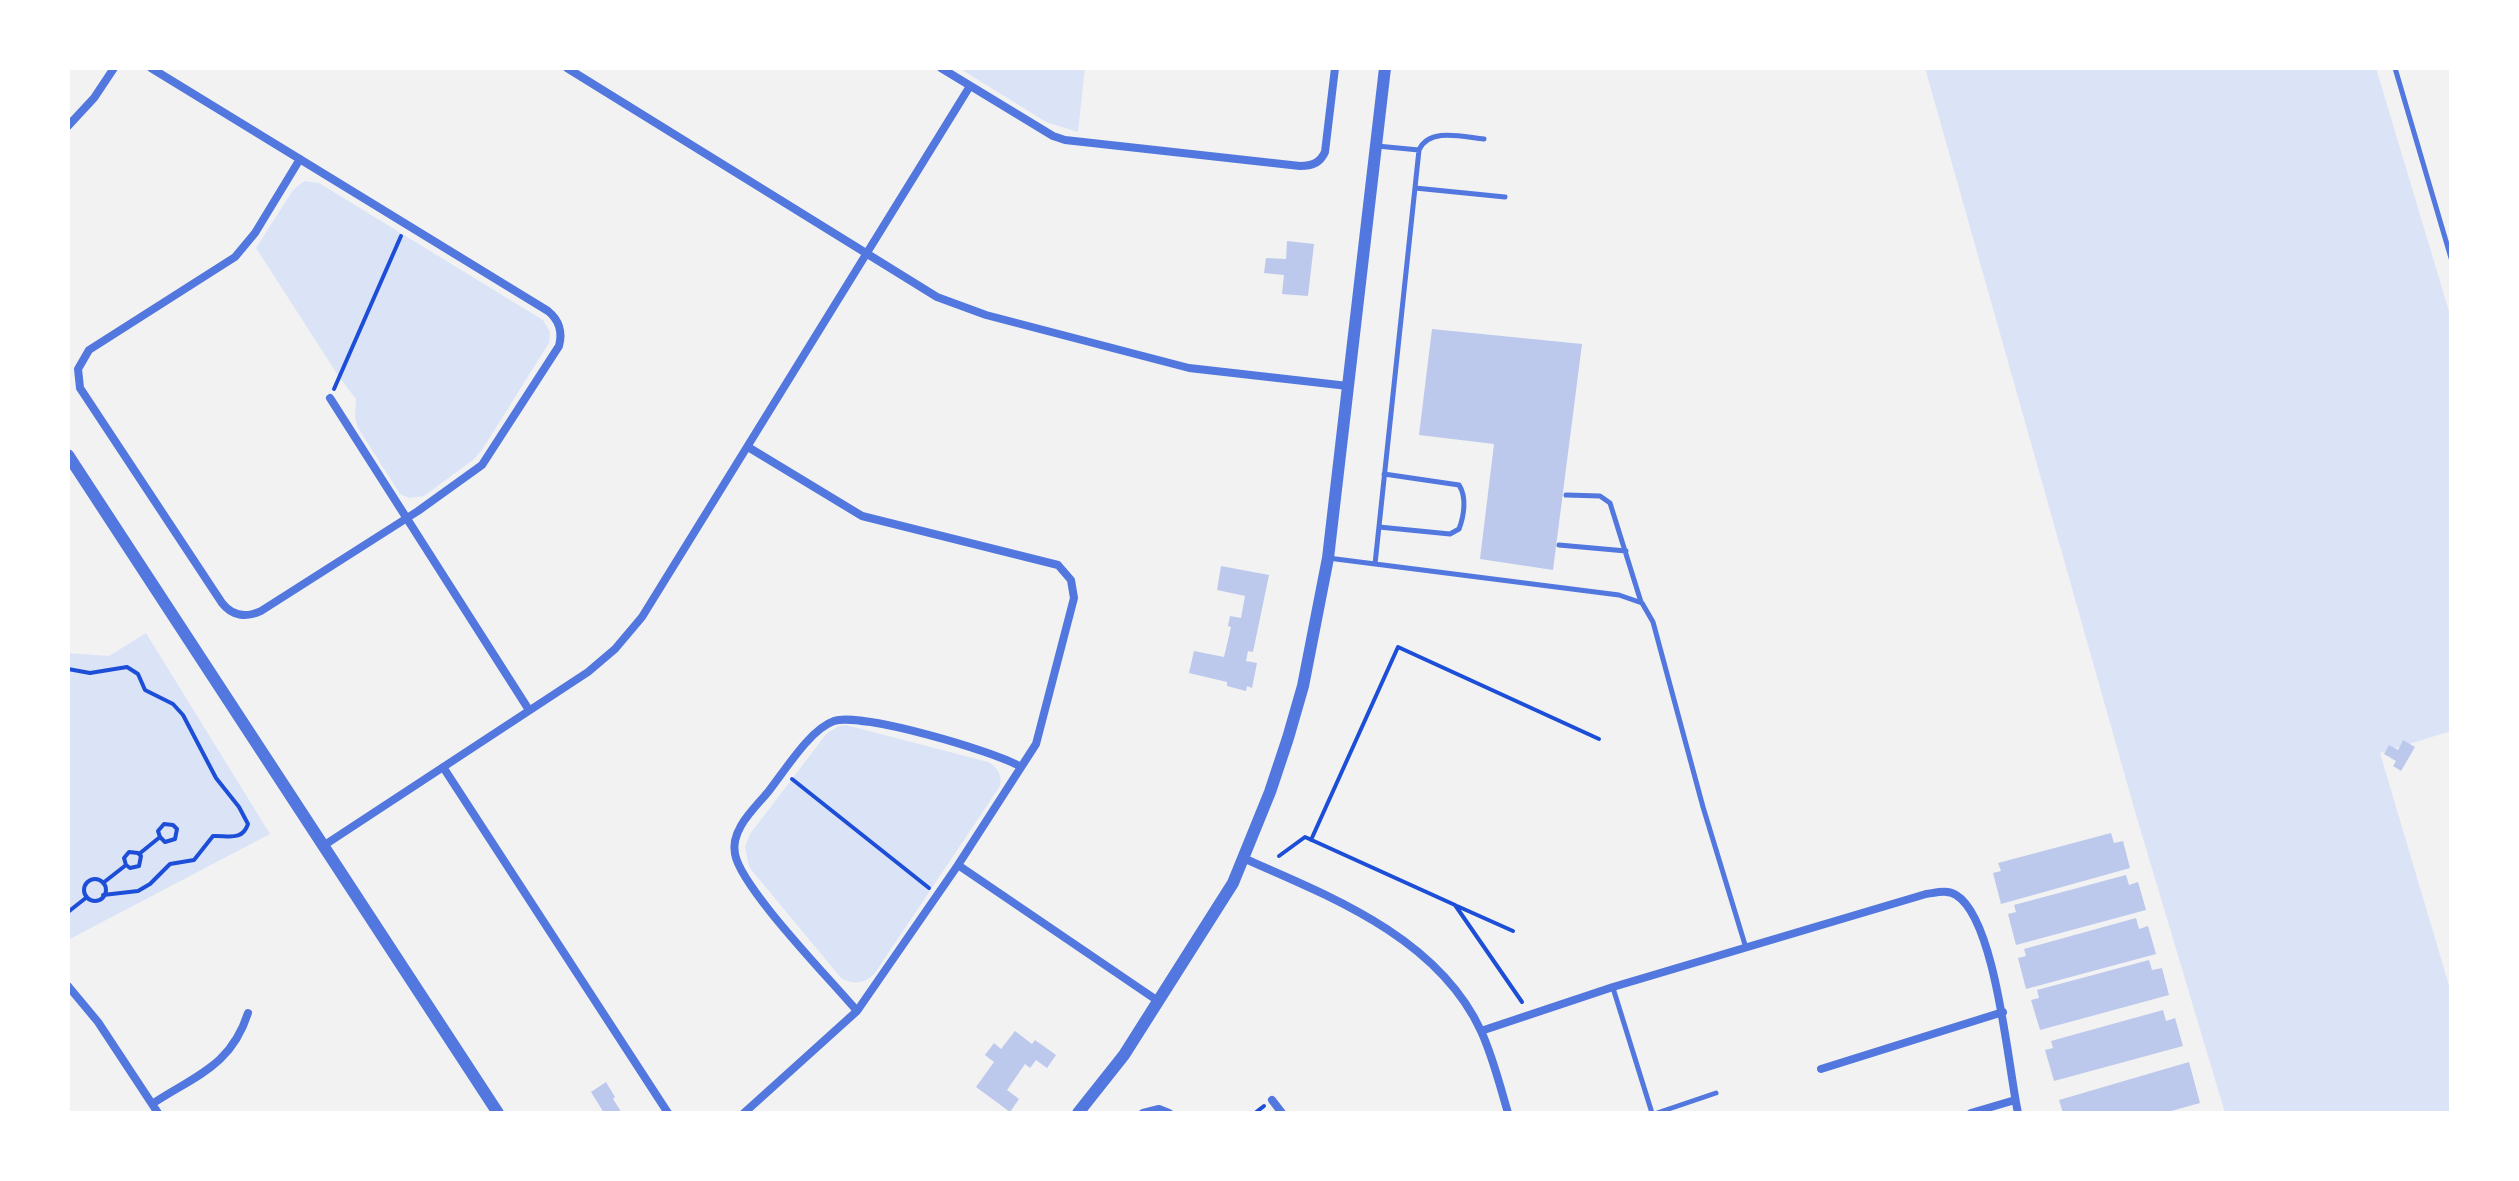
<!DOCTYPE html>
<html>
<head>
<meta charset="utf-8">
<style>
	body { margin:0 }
	#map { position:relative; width:2519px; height:1181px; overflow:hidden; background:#f2f2f2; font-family:"Fira Sans Condensed",sans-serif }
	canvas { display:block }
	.frame { position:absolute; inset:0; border:70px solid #fff; pointer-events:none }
</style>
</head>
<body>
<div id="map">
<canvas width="2519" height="1181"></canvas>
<div class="frame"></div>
</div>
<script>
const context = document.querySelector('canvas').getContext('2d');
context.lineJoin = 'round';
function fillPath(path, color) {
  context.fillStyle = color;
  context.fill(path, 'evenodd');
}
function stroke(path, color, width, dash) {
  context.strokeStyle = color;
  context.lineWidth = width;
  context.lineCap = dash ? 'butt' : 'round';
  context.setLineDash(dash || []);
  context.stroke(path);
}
const green = new Path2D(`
	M959 68H1085L1078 132 1046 122Z
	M1925 68H2376L2451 318V731L2380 753 2451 992V1113H2225L2136 815Z
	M304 181 319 183 543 320 550 332 549 343 482 450 473 460 424 496 409 498 400 494 358 428 355 418 356 399 339 377 256 248 293 190Z
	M146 633 270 834 68 940V653L109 656Z
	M846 725 988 762C998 767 1002 775 1000 786L875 973C865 984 853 985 841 978L749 867 745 847 750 834 827 733 839 726Z`);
const building = new Path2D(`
	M1287 241 1314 244 1308 296 1282 294 1284 275 1264 273 1266 258 1286 259Z
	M1432 329 1582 344 1553 570 1480 559 1494 444 1419 435Z
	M1221 566 1269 575 1253 652 1248 651 1246 661 1257 663 1252 688 1247 686 1246 691 1227 686V682L1189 673 1194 651 1224 657 1231 627 1228 626 1230 616 1241 618 1245 596 1217 590Z
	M2403 740 2415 747 2401 771 2393 766 2396 761 2384 754 2389 745 2398 750Z
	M2111 833 2114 843 2123 841 2130 868 2001 904 1993 873 2001 871 1998 863Z
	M2126 875 2129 885 2138 882 2146 910 2016 945 2008 914 2016 912 2014 905Z
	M2136 918 2139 929 2148 926 2156 954 2026 989 2018 958 2026 956 2024 949Z
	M2149 960 2152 970 2162 968 2169 995 2040 1030 2031 1000 2039 998 2037 990Z
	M2163 1010 2166 1021 2175 1018 2183 1046 2054 1081 2045 1050 2053 1048 2051 1041Z
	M1015 1031 1032 1044 1035 1040 1056 1055 1047 1068 1036 1060 1030 1068 1025 1064 1007 1090 1019 1099 1010 1112 976 1087 994 1062 985 1055 994 1043 1001 1049Z
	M2189 1062 2200 1103 2164 1113H2063L2059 1100Z
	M606 1082 615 1097 613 1099 622 1113H604L591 1092Z`);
const path = new Path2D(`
	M334 389 401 236
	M68 669 90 673 127 667 138 674 145 690 173 704 183 715 216 778 239 807 248 824C242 842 227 835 213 836L194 860 170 864 150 884 138 891 103 895
	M792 779 929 888
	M1311 840 1398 647 1599 739
	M139 854 160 837 165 842 175 839 177 829 173 825 164 824 158 831 160 837
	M1279 856 1305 837 1455 905 1522 1002
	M84 890a11 11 0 1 1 22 0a11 11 0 1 1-22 0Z
	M103 883 126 865 130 868 139 866 141 856 138 853 129 852 124 858 126 865
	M1457 906 1513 931
	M68 912 87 897
	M1255 1113 1264 1106`);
const service = new Path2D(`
	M2395 68 2451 258
	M1419 150C1429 127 1463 137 1484 139
	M1415 188 1505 197
	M1566 495 1600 496 1610 503 1641 602
	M1379 527 1450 534 1459 529C1464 516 1467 497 1459 485L1384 474
	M1559 545 1626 551
	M1328 558 1619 595 1642 603 1653 622 1703 807 1746 948
	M1375 564 1419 150 1377 146
	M1613 988 1652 1113
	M1657 1113 1716 1093`);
const minor = new Path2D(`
	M151 68C283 149 415 230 548 311 559 320 563 331 559 346L482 465 418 511 261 611C246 618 232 616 222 603L80 388 78 369 89 350 235 257 255 233 300 159
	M567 68 937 297 986 315 1189 368 1348 386
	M941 68 1053 136 1065 140 1300 166C1312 166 1320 163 1325 152L1335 68
	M68 126 94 98 114 68
	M330 398 529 710
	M443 767 668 1113
	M323 846 588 672 615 649 642 617 970 86
	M1243 858C1332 897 1438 938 1481 1031 1493 1057 1500 1086 1508 1113
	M958 865 1158 1001
	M68 986 98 1022 158 1113
	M857 1011C831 980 741 888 735 854 730 830 754 809 768 792 784 772 810 729 834 721 861 712 994 751 1021 767
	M1481 1031 1613 987 1926 894C1935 893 1947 889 1956 895 1996 919 2008 1067 2018 1113
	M1821 1069 2003 1012
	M1272 1100 1282 1113
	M152 1104C196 1075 231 1066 248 1013
	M744 1113 857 1011 958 865 1036 744 1074 598 1071 580 1058 565 862 516 748 447
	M1143 1113 1159 1109 1169 1113
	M1971 1113 2015 1100`);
const tertiary = new Path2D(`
	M68 455 498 1113
	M1078 1113 1124 1055 1233 883 1270 792 1288 738 1303 686 1328 558 1385 68`);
fillPath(green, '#dbe4f7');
fillPath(building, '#bdc9ec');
stroke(path, '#1d4ed8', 4);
stroke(service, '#5277de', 5);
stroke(minor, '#5277de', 8);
stroke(tertiary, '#5277de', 12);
</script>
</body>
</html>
